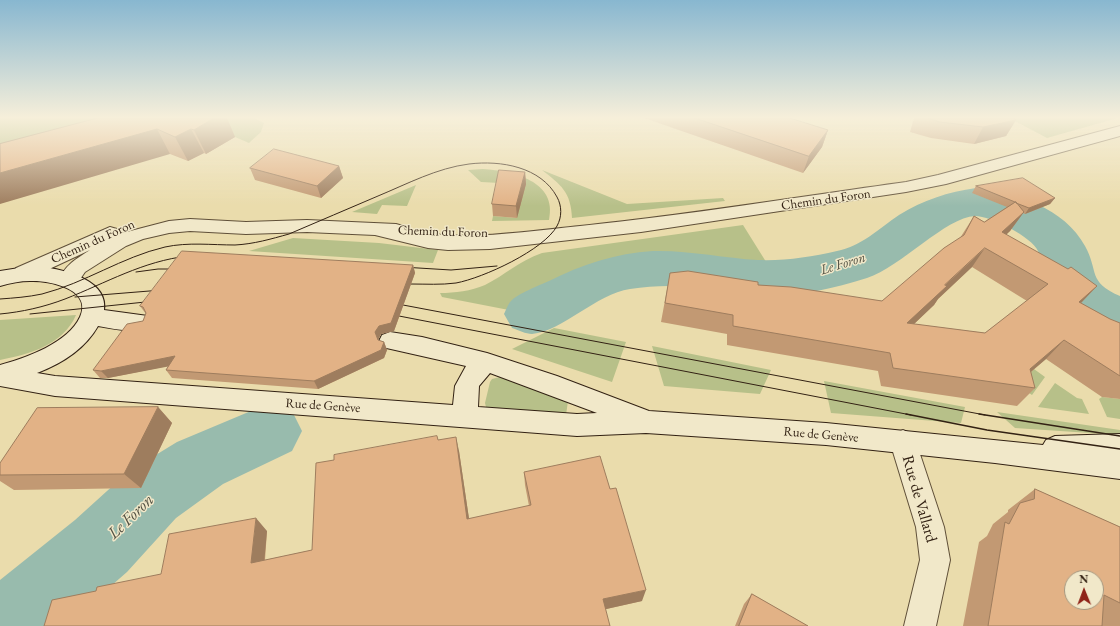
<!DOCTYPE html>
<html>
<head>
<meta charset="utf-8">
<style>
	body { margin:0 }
	#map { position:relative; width:1120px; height:626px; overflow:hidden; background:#eadcac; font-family:"EB Garamond",serif }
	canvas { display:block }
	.north { position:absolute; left:1064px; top:570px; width:40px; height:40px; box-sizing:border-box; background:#f1e8c9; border:1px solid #a59880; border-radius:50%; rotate:359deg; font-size:11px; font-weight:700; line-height:16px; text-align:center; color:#322113 }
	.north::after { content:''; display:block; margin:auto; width:14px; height:18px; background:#8f2418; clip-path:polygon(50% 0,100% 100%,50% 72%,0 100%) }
</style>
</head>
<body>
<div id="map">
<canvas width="1120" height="626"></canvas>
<div class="north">N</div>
</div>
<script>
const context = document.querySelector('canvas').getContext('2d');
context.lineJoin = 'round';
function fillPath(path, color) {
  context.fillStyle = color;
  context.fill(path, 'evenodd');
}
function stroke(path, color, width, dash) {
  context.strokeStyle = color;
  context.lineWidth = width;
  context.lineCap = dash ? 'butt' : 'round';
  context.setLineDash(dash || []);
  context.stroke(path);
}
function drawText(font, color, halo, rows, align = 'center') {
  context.font = font + ' "EB Garamond",serif';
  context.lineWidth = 3;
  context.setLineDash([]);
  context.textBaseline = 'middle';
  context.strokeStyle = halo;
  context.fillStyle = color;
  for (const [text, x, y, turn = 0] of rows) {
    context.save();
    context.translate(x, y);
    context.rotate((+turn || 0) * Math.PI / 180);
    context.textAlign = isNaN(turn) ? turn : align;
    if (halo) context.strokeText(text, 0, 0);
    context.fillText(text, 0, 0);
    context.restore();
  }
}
const green = new Path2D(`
	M0 118H254L264 123 261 132 249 143 235 137 0 174Z
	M1009 118H1118L1047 138Z
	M483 169C513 171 558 181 549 220L492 221 493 216 517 218 500 183 481 182 468 170Z
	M542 170 627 204 723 198 725 201 572 218C571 192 561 185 542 170Z
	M416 185 407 206 382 205 377 214 352 212Z
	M743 225 768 265 689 262H659L628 265 591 276 514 311 442 297 440 293C455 293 471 291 485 285 505 275 519 261 542 253Z
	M293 238 379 243 438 250 433 263 249 251Z
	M76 315C63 345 30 354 0 360V320Z
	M554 328 626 342 612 382 512 349Z
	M652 346 771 370 760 394 664 386Z
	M1016 356 1045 377 1032 395 1016 384Z
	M500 377 568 401 566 415 491 409 486 407 485 403 490 382 492 379Z
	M824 381 965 407 961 423 831 413Z
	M1055 383 1077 398 1082 399 1089 414 1038 407Z
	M1102 397 1120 399V419L1107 417 1099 399Z
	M997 412 1120 430V435L1015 428Z`);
const river = new Path2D(`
	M976 188C1017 193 1064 208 1085 246 1099 271 1087 282 1120 296V338C1101 332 1078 327 1063 312 1053 301 1046 286 1043 271 1042 265 1041 257 1038 251 1032 237 991 216 975 216 946 217 901 267 867 278 832 289 796 297 760 296 742 295 725 291 708 289 682 285 656 285 630 289 596 294 563 331 532 334 526 334 518 330 512 328L504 314C506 310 508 304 511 301 517 294 540 285 549 281 581 265 616 253 653 251 689 250 723 258 758 260 785 261 811 257 837 251 860 247 880 228 899 215 923 200 948 192 976 188Z
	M270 403 292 411 302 431 292 451 223 484 176 518 127 572 65 626H0V580L75 520 128 472 177 442Z`);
const street = new Path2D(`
	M1120 126V136L946 184 906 192 641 232 490 249 448 250 428 248 375 235 307 232 246 234 190 231 169 233 143 239 126 246 85 272 76 285 69 287 62 285 59 280C65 265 76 259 90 250L30 278 23 280 16 278 13 273 16 268 110 227 117 229 119 234 169 221 190 219 246 222 307 220 396 224 403 226 405 230C463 242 521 232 580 226 689 215 797 197 906 182L938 175Z
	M903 430 912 434 916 442 944 527 950 560 936 626H904L920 560 916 527 890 442 894 434Z`);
const secondary = new Path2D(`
	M32 266C54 267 109 277 104 310L148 316 151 322 148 328C132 333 114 329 98 326 85 349 61 364 37 373L55 376 453 405 455 386 466 366 382 347 379 341 382 335 390 332 422 337 487 353 557 376 649 411 826 423 1043 445 1046 440 1055 436 1120 434V479L995 463 826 445 646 433 577 436 55 396 0 386V365C26 358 68 343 80 317 93 289 49 280 30 281 20 281 10 283 0 286V271ZM490 373 597 413 577 414 478 407 479 386Z`);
const tramFar1 = new Path2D(`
	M402 267 451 270 497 266
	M136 272 158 269H179
	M75 297 162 290
	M0 299C14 298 28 297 42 294 85 283 122 257 165 247 188 242 212 245 235 245 254 244 271 239 289 234 319 221 348 209 378 196 407 184 437 168 469 164 501 160 541 167 557 197 562 206 562 217 557 226 544 250 483 278 456 283 441 285 426 284 411 284
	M403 305 985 415
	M0 314C22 312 44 307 65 299 106 283 143 261 188 256
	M30 314 155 301
	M399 316 911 415`);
const tram = new Path2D(`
	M906 414 987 430 1120 449
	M979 414 1120 436`);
const wall = new Path2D(`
	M98 118H227L235 137 206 154 204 153 188 161 170 154Z
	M644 118H790L828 130 822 147 803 173Z
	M914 118H1014L1016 120 1006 136 974 144 931 138 910 132Z
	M339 166 343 178 321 198 255 180 250 168Z
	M525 172 526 184 517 218 493 216 492 204Z
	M976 186 1055 198 1050 204 1025 214 1023 213 1010 231 1006 235 1097 286 1081 303 1110 319 1120 323V399L1102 397 1046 359 1031 372 1035 388 1017 406 881 386 878 371 727 345V334L661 322 670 273 882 301 960 238 974 216 984 222 1007 207 972 193ZM972 267 1027 301 985 333 914 324 934 305 938 299Z
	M413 265 415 273 394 331 381 334 378 340 384 342 387 350 384 358 318 389 172 378 166 370 168 366 108 378H100L93 370 143 321 146 314 140 306Z
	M158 407 172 423 141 488 14 490 0 481V463Z
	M439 440 459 451 469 519 529 506 525 485 524 472 642 601 606 609 96 591 161 574 267 531 265 560 312 550Z
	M1035 489 1120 527V626H963L979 542 987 536 993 524 1008 512V510Z
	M752 594 808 626H735L744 604Z`);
const shadedWall = new Path2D(`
	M214 118H227L235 137 206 154 194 130Z
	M1016 120 1006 136 974 144 983 127Z
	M157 129 170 154 0 204V173Z
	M191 129 204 153 188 161 175 137Z
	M828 130 822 147 803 173 809 156Z
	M339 166 343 178 321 198 317 186Z
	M525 172 526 184 517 218 516 206Z
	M1055 198 1050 204 1025 214 1029 208Z
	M1024 212 1010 231 988 251 1002 232Z
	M985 248 972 267 938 299 934 305 895 342 907 323 945 285Z
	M413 265 415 273 394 331 381 334 378 340 375 332Z
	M1097 286 1079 305V302Z
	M1064 340 1046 359 1015 385 1030 369Z
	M384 342 387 350 384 358 318 389 314 381Z
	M175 356 181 364 108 378 101 371Z
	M158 407 172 423 141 488 124 474Z
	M456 437 459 451 471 532 467 519Z
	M256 518 267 531 263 575 251 563Z
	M646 590 642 601 602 610 603 599Z`);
const building = new Path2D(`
	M98 118H214L194 130 191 129 175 137 157 129 0 173V144Z
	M695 118H790L828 130 809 156Z
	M928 118H1014L1016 120 983 127 940 122Z
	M274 149 339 166 317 186 250 168Z
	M499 170 525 172 516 206 492 204Z
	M1023 178 1055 198 1029 208 1016 203V202H1015L976 186Z
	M1016 202 1024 212 1002 232 1068 269 1071 267 1097 286 1079 302 1110 319 1120 323V376L1064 340 1030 369 1035 388 893 368 890 353 733 326V315L665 303 670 273 688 271 758 282V285L791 287 882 301 944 248 964 235 974 216 984 222ZM985 248 1048 284 985 333 907 323 947 286 945 285Z
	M182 251 413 265 391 323 379 326 375 332 378 340 384 342 381 350 314 381 166 370 175 356 101 371 93 370 127 324 143 321 146 313 143 307 140 306Z
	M158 407 124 474 0 475V463L37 408Z
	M437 436 438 440 456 437 467 519 531 505 524 472 600 456 610 489 616 488 646 590 603 599 610 626H44L52 600 96 591 97 587 161 574 169 534 256 518 251 563 312 550 316 463 334 460V455Z
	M1035 489 1120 527V603L1104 595 1102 626H988L1005 522 1009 524 1020 503 1034 499ZM1072 578H1096V602H1072Z
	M752 594 808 626H739Z`);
const streetNames = [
	["Chemin du Foron",826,200,-8],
	["Chemin du Foron",443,232,2],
	["Chemin du Foron",93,242,-24],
	["Rue de Genève",323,406,4],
	["Rue de Genève",821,435,5]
];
const waterNames = [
	["Le Foron",843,264,-17]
];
const nearStreetnames = [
	["Rue de Vallard",919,499,74]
];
const nearWaternames = [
	["Le Foron",131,517,-44]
];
fillPath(green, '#b7c089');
fillPath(river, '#98bbad');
stroke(street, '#605039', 2);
stroke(secondary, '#322113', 2);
fillPath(street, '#f1e8c9');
fillPath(secondary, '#f1e8c9');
stroke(tramFar1, '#322113', 1);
stroke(tram, '#322113', 1.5);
fillPath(wall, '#c29973');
fillPath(shadedWall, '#9e7d5e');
fillPath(building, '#e2b286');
stroke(building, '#9e7d5e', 1);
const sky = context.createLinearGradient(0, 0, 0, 206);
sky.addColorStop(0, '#88b7d0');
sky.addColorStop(0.57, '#f6efda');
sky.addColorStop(1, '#f6efda00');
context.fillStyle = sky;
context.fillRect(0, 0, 1120, 206);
drawText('13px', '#322113', '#f1e8c9', streetNames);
drawText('italic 14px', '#514f41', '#f1e8c9', waterNames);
drawText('16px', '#322113', '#f1e8c9', nearStreetnames);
drawText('italic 17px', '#514f41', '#f1e8c9', nearWaternames);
</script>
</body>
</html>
